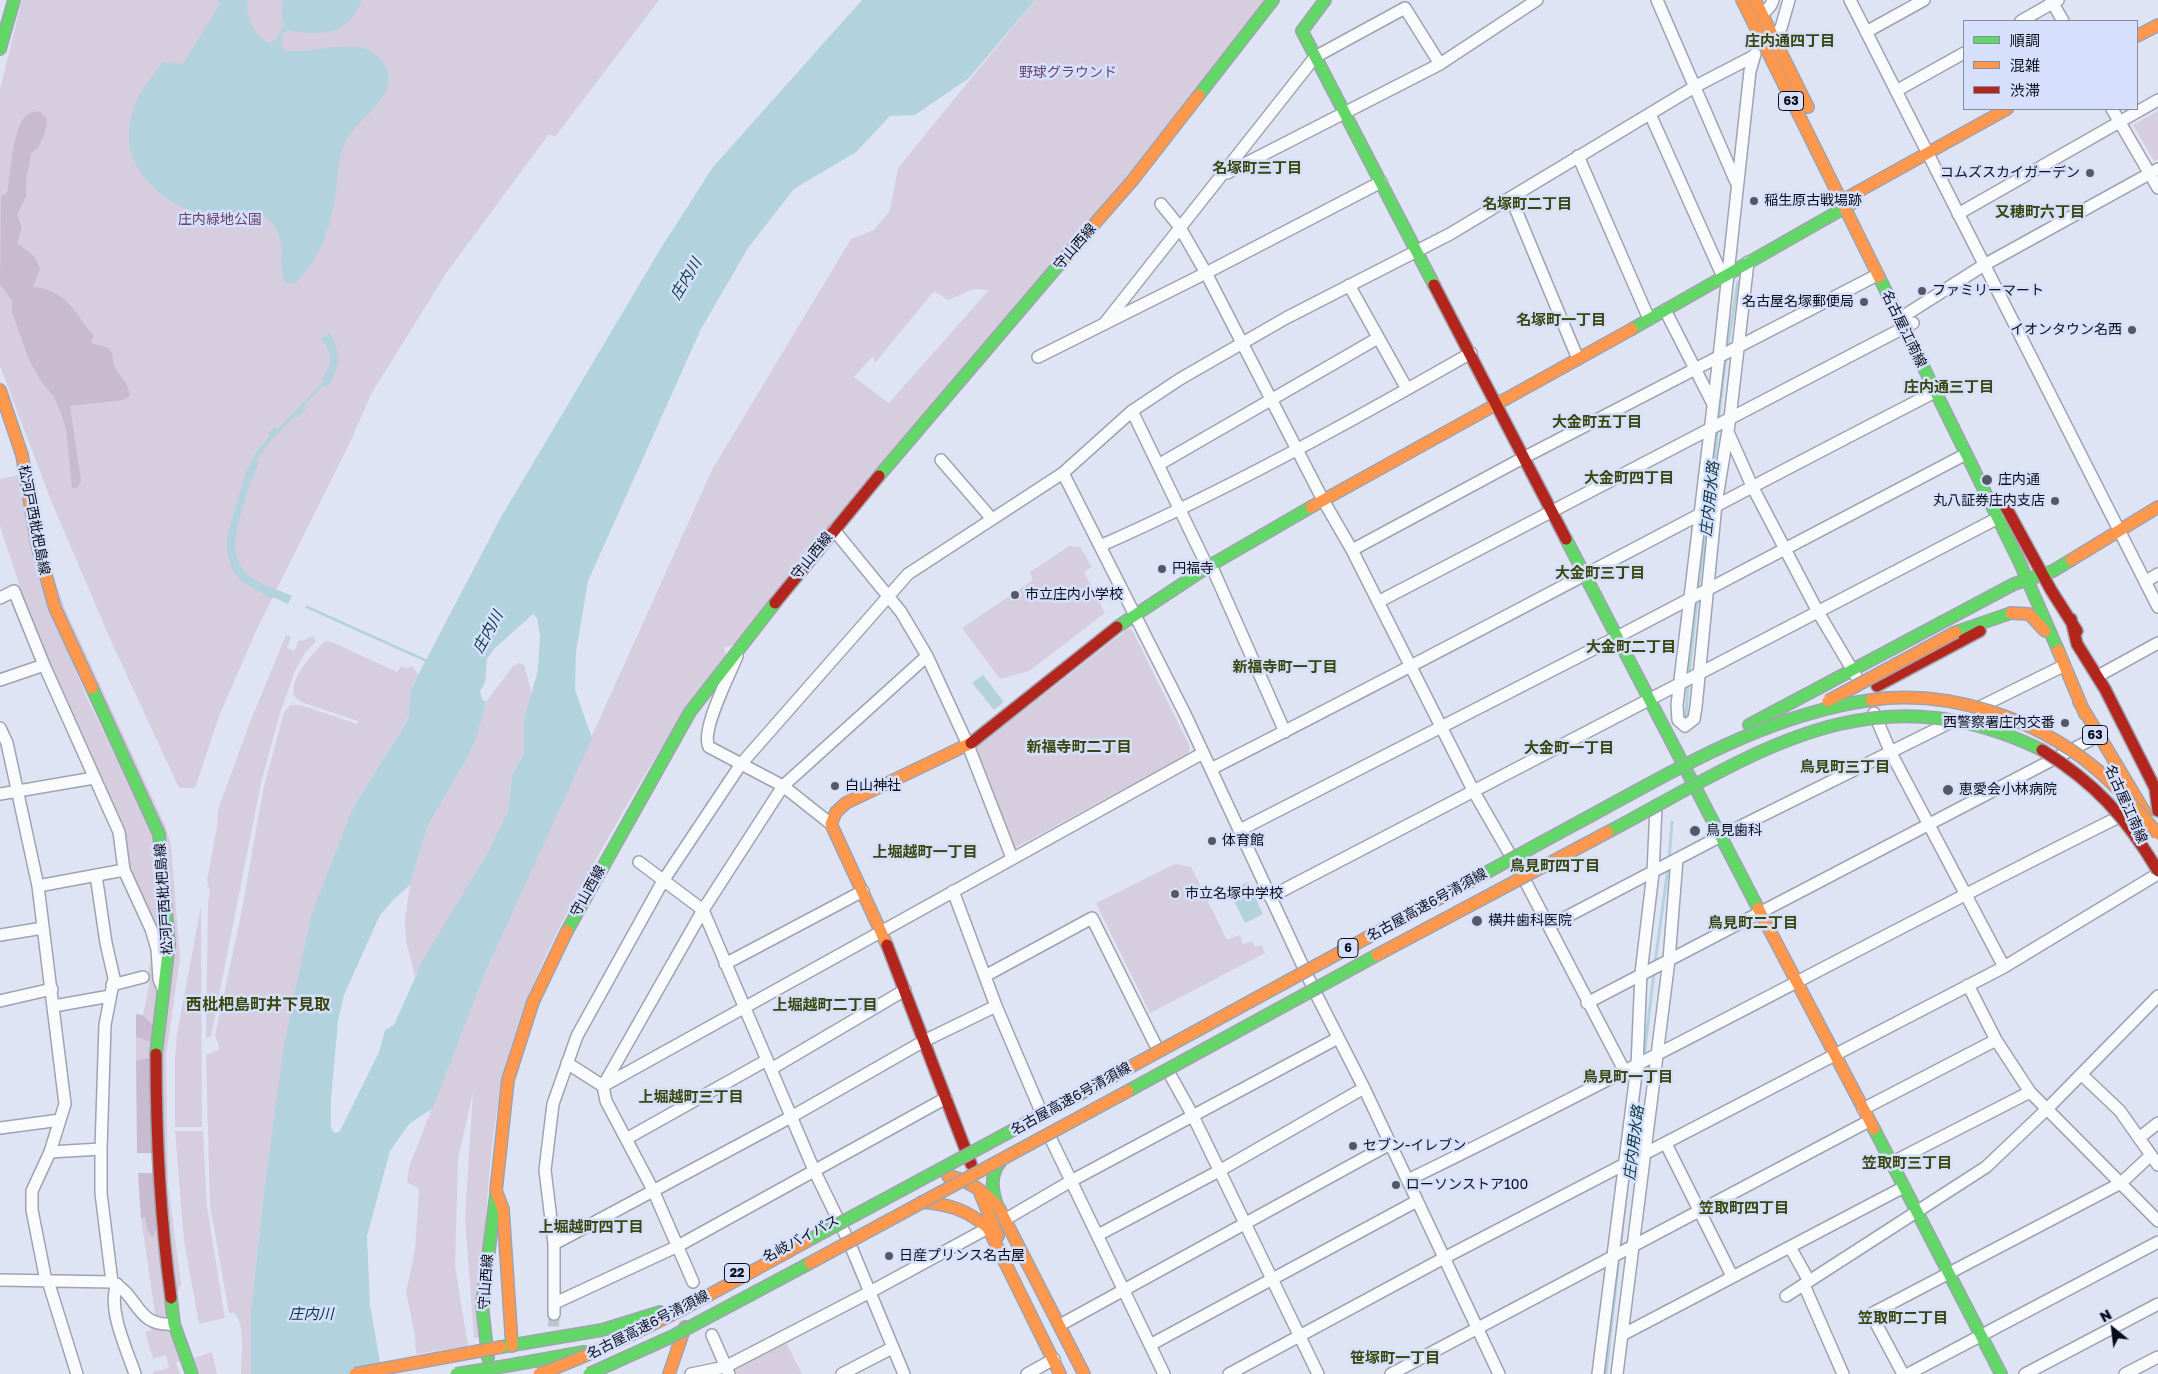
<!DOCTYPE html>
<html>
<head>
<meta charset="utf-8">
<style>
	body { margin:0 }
	#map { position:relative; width:2158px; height:1374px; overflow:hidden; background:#dfe4f4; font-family:"Golos Text","Noto Sans JP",sans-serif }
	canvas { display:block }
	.legend { position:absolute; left:1963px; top:20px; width:175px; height:90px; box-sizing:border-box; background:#d6e0fd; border:1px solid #848ca1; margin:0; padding:6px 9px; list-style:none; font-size:15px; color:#0a0d17 }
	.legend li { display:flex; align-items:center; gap:10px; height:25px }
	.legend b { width:25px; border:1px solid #848ca1 }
	.north { position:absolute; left:2088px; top:1304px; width:50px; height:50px; -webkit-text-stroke:4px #d6e0fd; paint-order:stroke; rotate:331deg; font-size:14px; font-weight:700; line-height:20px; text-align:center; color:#0a0d17 }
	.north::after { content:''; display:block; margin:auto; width:18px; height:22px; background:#0a0d17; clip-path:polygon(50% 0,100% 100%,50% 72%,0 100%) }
</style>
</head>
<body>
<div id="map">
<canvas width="2158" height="1374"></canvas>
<ul class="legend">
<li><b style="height:6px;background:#63d668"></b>順調</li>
<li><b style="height:6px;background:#ff974d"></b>混雑</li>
<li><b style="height:6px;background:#b3261e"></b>渋滞</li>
</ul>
<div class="north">N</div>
</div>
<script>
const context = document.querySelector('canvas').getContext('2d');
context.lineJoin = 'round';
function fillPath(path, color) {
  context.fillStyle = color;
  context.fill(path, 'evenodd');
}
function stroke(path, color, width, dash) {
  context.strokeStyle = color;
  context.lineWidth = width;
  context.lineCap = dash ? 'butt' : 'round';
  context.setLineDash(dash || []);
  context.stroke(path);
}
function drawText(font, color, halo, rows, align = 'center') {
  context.font = font + ' "Golos Text","Noto Sans JP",sans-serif';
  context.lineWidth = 5;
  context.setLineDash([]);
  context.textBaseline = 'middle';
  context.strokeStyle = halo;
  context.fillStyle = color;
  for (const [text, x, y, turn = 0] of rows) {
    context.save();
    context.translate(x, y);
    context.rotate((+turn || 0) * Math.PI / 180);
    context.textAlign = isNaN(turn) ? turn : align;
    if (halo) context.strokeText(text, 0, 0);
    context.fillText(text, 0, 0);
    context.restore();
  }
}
const green = new Path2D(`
	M22 0H659L555 137 549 134 447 272 371 394 352 438 256 631 219 716 195 788H179L111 641 52 503 0 366V89Z
	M1035 0H1272L742 643 724 647 726 655C679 716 640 781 602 849 564 916 526 987 507 1062 485 1151 485 1246 481 1337L474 1338 465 1218 473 1092 458 1159 455 1266 468 1346 416 1354 415 1336 406 1292 415 1250 419 1189 407 1182 409 1167 484 975 713 468 851 239 874 230 890 210 898 168ZM974 289 989 290 889 403 854 377 873 356 875 363 934 291 948 300Z
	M2158 111V159L2154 161 2133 125Z
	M19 475 61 634 86 696 152 832 164 959 30 617 0 526V479Z
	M37 507 55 580 66 611 166 827 171 845 180 958 166 1055 168 1184 181 1284 176 1296 163 1131 162 1056 168 849 63 612 52 581Z
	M1069 546 1080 547 1092 567 1084 572 1105 613 1029 671 1000 679 962 628 1033 580 1030 572Z
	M1128 629 1132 630 1190 747 1188 754 1011 850 972 751Z
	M286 635 291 637 287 648 294 651 299 640 302 641 313 636 316 641 305 653 295 671 280 713 261 783 211 1036 206 1038 208 902 210 892 207 880 217 827 218 810 250 722Z
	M325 641 332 642 397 672 401 666 407 668 413 666 418 675 410 693 408 718 353 808 265 1185 251 1308V1374H241C241 1359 246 1323 234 1313H229L210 1206 206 1055 220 1049 215 1036 242 910 263 790 284 712 291 705H300L357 724 358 721 301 702 294 696C289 677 313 654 325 641Z
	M519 663 524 665 532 695 524 720V754L512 775 508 811 487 854 415 977 406 940 405 919 410 885 427 827 466 760 477 735 486 702 513 666Z
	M1175 864 1191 867 1227 940 1240 935 1243 944 1252 941 1255 947 1262 945 1265 953 1150 1013 1096 903Z
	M201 906 202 1127H175V1058L177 1034Z
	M155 964 158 988 153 1025 143 1015 149 986V965Z
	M136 1037 152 1042 151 1057 136 1061Z
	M175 1131H203L207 1207 225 1318 199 1324 184 1241Z
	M145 1217 147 1230 155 1232 157 1227 167 1315 163 1320H156L141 1219Z
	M152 1326 169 1331 180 1361 176 1363 180 1374H153V1372L169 1368 166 1355 153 1359 145 1332 151 1330Z
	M786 1342 802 1374H734L732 1370Z
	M212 1352 217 1374H200L194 1358Z`);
const forest = new Path2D(`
	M39 111 47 119C46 131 42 147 31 153 30 168 23 180 27 194L17 215 22 227 17 243 34 256 40 269 33 287C68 290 73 312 94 336L91 342C96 346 100 345 106 347 116 352 111 361 115 368 121 380 128 379 130 396L123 400 70 406 81 481 77 488H72L66 429 61 413 54 397 41 381 29 360 12 312V301L0 284 1 196 7 193C11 174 12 126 28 114 31 112 35 112 39 111Z
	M136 1014 143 1015 153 1025 152 1042 136 1037Z
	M151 1057 153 1153H137L136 1061Z
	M138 1173H154L157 1227 153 1238 147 1230 145 1217 141 1219Z`);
const water = new Path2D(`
	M218 0H247C246 16 254 36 269 43L275 41 284 25 281 12 283 0H362C357 9 352 20 343 26 333 35 302 34 289 30L283 33 281 44 284 50C314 57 359 31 382 61 407 93 356 118 345 143 338 158 338 175 336 191 332 223 320 261 295 283H286C274 264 293 238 265 217 249 206 224 216 206 214 172 210 138 181 130 148 127 138 130 119 133 110 138 92 153 76 163 62L183 64 220 4Z
	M862 0H1035L969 78 915 115 890 116 856 152 794 189 748 248 701 329 588 581 576 652 575 690 592 738 484 975 433 1108 409 1124 390 1151 367 1236 370 1305 382 1374H251V1308L265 1185 284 1045 311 916 353 808 408 719 410 693 418 675 501 517 661 248 713 167ZM533 614 537 618 540 636 538 670 524 720V754L512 775 508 811 487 854 423 960 394 1025 385 1030 379 1052 344 1123 339 1132 334 1133 331 1127V1099L338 1021 344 995 380 915 394 899 410 885 427 827 466 760 477 736 486 702 482 699 480 691 485 682 487 659 494 649Z
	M330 333C341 353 341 368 327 387L323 386 304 405 306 408 298 418 295 416 267 445 256 461 259 463C250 481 232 535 236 553 237 561 243 571 249 576 261 585 279 590 292 596L288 604 273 597 272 599 241 581 233 571 227 554V537L245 475 254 455 270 436 268 434 274 427 278 429 324 381 322 378C334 364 332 352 321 338Z
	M983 675 1004 702 994 710 972 683Z
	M1248 882 1263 914 1245 923 1229 891Z`);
const stream = new Path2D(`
	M1727 350 1738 282
	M1718 422 1726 356
	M1709 506 1718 428
	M1698 591 1708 513
	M307 607 429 662
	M1689 675 1697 599
	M1686 717 1688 683
	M1669 859 1672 822
	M1655 963 1668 868
	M1644 1057 1654 972
	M1620 1251 1627 1187
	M1606 1374 1619 1257`);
const streetTunnel = new Path2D(`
	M553 1343 554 1314`);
const street = new Path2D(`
	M1657 0 1736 182
	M1850 0 2158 607
	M2051 0 2063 21
	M1763 14 1771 5 1773 0
	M2021 21 2058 0
	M1866 32 1924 0
	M1774 38 1781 28 1789 0
	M1896 91 1964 53
	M2112 109 2158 188
	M1650 114 1723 277
	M1578 156 1649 319
	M1227 173 1440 64 1537 0
	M1511 198 1578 359
	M1161 204 1179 226 1206 273 1323 500 1352 550 1474 792 1523 877 1625 1072
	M1958 214 2158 100
	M1748 262 1730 418 1716 504 1696 707 1694 719 1685 726 1678 720 1677 705 1719 357 1750 71 1755 54
	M1349 285 1407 389
	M1665 310 1713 404
	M1899 319 1984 265 2158 169
	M1104 324 1315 57 1405 8 1440 64
	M1038 357 1206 273 1381 182
	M1132 411 1208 568
	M1728 432 1752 486 1818 612 1856 676
	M941 460 992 519
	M1158 465 1378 338
	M1063 473 1185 714 1315 992 1364 1088 1499 1374
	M834 530 901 612 927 656 968 745 1012 858
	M1100 546C1227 490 1350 422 1471 353
	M1352 550 1523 458 1877 275
	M1211 565 1285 732
	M2145 582 2158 574
	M0 598 14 591 44 665 119 832 124 870 151 929 157 949 159 979 163 989
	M1378 602 1913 323
	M737 656C730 674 700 731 709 747L783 786 831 824
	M2098 676 2158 643
	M0 680 44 665
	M1978 708 2063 666
	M1874 713 1891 753 2004 967
	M0 728 7 743 38 886 65 1104 50 1152 32 1191V1210L46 1281
	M1211 769C1454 646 1693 516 1935 392
	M0 794 94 778
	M1240 830 1617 637 1966 454
	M639 862 703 910 814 1170 849 1242 904 1374
	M96 875 106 943 114 978 105 1025 101 1149V1193L112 1282
	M38 886 124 870
	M953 891 996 1006 1042 1114
	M1270 897 1998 518
	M1549 926 1721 836 1953 721
	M0 935 43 928
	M725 964 863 891
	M985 976 1092 918 1158 1050
	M112 985 143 977
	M1968 985 1996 1040 2030 1092 2158 1221
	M0 1001 52 989
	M1587 1003 2096 737
	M54 1006 110 996
	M567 1063 603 1086 1203 753
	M771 1069 905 990
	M1168 1071 1193 1116 1318 1374
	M2081 1074 2120 1111 2158 1165
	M1863 1109 1996 1040
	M0 1128 60 1120
	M1049 1135 1164 1374
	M2139 1138 2158 1123
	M626 1139 767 1060
	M1666 1144 1732 1276
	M50 1152 101 1149
	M1891 1163 2030 1092
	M1408 1180C1649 1063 1884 933 2125 814
	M1006 1219 1071 1181 1338 1038
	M1098 1235 1219 1171 1364 1088
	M554 1244 791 1117 924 1041 996 1006
	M1790 1247 1809 1281
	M0 1280 112 1282C140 1296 135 1327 174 1324
	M48 1281 77 1374
	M693 1282 653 1190 606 1101 603 1086 703 910 783 786 927 656
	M117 1284C107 1309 127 1350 135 1374
	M1804 1285 1843 1374
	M1786 1296 1986 1167 2048 1108 2158 996
	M555 1303 678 1246 946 1098
	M554 1314V1244L545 1170 553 1104 577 1036 663 881 741 764 908 574 1063 473 1132 411 1180 379 1286 318 1450 234 1696 86 1754 56
	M1060 1325 1390 1144
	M712 1335 729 1374
	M1622 1335 1904 1187
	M1150 1345 1417 1201
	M691 1374 725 1367 870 1292 988 1228
	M842 1374 892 1348
	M1027 1374 1054 1359
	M1229 1374 1444 1258 2004 967 2156 875
	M1391 1374 1869 1121
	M1598 1374 1637 1066 1641 973 1653 873 1656 806
	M1617 1374 1669 960 1677 859
	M1903 1374 1871 1314 2121 1183 2151 1155
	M1908 1374 2158 1242
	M2025 1374 2158 1304
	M2125 1374 2158 1357`);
const fast = new Path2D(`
	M1325 0 1302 31 1434 285
	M0 49 14 0
	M1199 95 1273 0
	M1879 277 2019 561 2058 650
	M1632 329 1853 203
	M879 476 1063 260
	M1566 539 1758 908
	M1117 627 1211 565 1311 507
	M1956 632 2011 613
	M92 688 159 834 169 944 156 1054
	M1749 725 2014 584 2053 571 2071 560
	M567 931 690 712 775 603
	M1874 1129 2001 1374
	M998 1208C992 1191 989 1176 1001 1161
	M171 1298 174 1324 192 1374
	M501 1347 602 1330 660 1312
	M488 1358 482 1304 496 1195
	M506 1366 584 1352`);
const slow = new Path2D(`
	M1742 0 1879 277
	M1755 0 1808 107
	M2137 36 2158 25
	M1841 201 2007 109
	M1063 260 1132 181 1199 95
	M0 390 22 455 37 544 55 608 92 688
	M1311 507 1632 329
	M2071 560 2158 507
	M2011 613 2029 614 2045 631
	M2058 650 2085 714
	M2079 702 2146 814
	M1758 908 1874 1129
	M887 945 831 824 836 812 846 803 971 743
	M948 1176C969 1180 985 1192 999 1208L1084 1374
	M980 1193 998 1236
	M922 1202C948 1204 968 1210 988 1228L1060 1374
	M512 1346 503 1209 496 1191 508 1080 533 1002 567 931
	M669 1374 685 1327`);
const jam = new Path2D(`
	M1434 285 1566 539
	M2002 500 2051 590 2077 631
	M775 603 879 476
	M2071 619 2077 644 2105 689 2155 788 2158 811
	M1877 686 1980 631
	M971 743 1117 627
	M887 945 971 1164
	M156 1054C156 1135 160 1216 171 1298`);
const fastBridge = new Path2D(`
	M1608 832C1757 753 1871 667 2042 750
	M1405 917C1471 881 1538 844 1605 808 1691 761 1773 714 1871 700
	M1128 1091 1377 955
	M807 1241 1132 1066
	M456 1374 506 1366
	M589 1374 673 1336 810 1263`);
const slowBridge = new Path2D(`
	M1871 700C1949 689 2035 718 2095 768 2119 788 2138 811 2158 834
	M1828 701 1956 632
	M1377 955 1608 832
	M1132 1066 1405 917
	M810 1263 1128 1091
	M355 1374 501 1347
	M539 1374C633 1340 720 1289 807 1241`);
const jamBridge = new Path2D(`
	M2042 750C2095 783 2126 817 2158 871`);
const markers = [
	[2090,173,5,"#555864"],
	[1754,201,5,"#555864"],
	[1922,291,5,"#555864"],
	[1864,302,5,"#555864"],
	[2132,330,5,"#555864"],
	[1987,480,6,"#555864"],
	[2055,501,5,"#555864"],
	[1162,569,5,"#555864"],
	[1015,595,5,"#555864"],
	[2065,723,5,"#555864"],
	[835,786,5,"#555864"],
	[1948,790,6,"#555864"],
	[1695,831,6,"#555864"],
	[1212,841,5,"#555864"],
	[1175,894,5,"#555864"],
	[1477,921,6,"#555864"],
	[1353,1146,5,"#555864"],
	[1396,1185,5,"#555864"],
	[889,1256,5,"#555864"]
];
const shields = [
	[1791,101,25],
	[2095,735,25],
	[1348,948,20],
	[737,1273,25]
];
const shieldNames = [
	["63",1791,101],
	["63",2095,735],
	["6",1348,948],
	["22",737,1273]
];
const parkNames = [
	["野球グラウンド",1068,73],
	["庄内緑地公園",220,220]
];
const poiNames = [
	["コムズスカイガーデン",2080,173,"right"],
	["稲生原古戦場跡",1764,201],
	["ファミリーマート",1932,291],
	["名古屋名塚郵便局",1854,302,"right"],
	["イオンタウン名西",2122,330,"right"],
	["庄内通",1998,480],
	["丸八証券庄内支店",2045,501,"right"],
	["円福寺",1172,569],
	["市立庄内小学校",1025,595],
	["西警察署庄内交番",2055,723,"right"],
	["白山神社",845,786],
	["恵愛会小林病院",1959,790],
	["鳥見歯科",1706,831],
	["体育館",1222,841],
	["市立名塚中学校",1185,894],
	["横井歯科医院",1488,921],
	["セブン-イレブン",1363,1146],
	["ローソンストア100",1406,1185],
	["日産プリンス名古屋",899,1256]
];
const streetNames = [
	["守山西線",1075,247,-49],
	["名古屋江南線",1904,329,64],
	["松河戸西枇杷島線",34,520,79],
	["守山西線",812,556,-51],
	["名古屋江南線",2126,804,66],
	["守山西線",588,891,-61],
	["松河戸西枇杷島線",164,899,-94],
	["名古屋高速6号清須線",1427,905,-29],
	["名古屋高速6号清須線",1071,1099,-29],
	["名岐バイパス",801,1239,-28],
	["守山西線",486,1282,-86],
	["名古屋高速6号清須線",648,1325,-27]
];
const neighbourhoodNames = [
	["庄内通四丁目",1790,41],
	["名塚町三丁目",1257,168],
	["名塚町二丁目",1527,204],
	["又穂町六丁目",2040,212],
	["名塚町一丁目",1561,320],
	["庄内通三丁目",1949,387],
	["大金町五丁目",1597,422],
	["大金町四丁目",1629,478],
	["大金町三丁目",1600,573],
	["大金町二丁目",1631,647],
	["新福寺町一丁目",1285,667],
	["新福寺町二丁目",1079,747],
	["大金町一丁目",1569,748],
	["鳥見町三丁目",1845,767],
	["上堀越町一丁目",925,852],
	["鳥見町四丁目",1555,866],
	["鳥見町二丁目",1753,923],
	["上堀越町二丁目",825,1005],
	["鳥見町一丁目",1628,1077],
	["上堀越町三丁目",691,1097],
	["笠取町三丁目",1907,1163],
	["笠取町四丁目",1744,1208],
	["上堀越町四丁目",591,1227],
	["笠取町二丁目",1903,1318],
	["笹塚町一丁目",1395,1358]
];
const waterNames = [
	["庄内川",686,279,-59],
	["庄内用水路",1710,499,-84],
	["庄内川",488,632,-61],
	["庄内用水路",1634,1143,-83],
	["庄内川",311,1314]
];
const quarterNames = [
	["西枇杷島町井下見取",258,1005]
];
fillPath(green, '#d6cddf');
fillPath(forest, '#c8bbd0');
fillPath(water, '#b2d3de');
stroke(stream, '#b2d3de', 3);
stroke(streetTunnel, '#bfc4d3', 11, [11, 5.5]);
stroke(street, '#9fa3af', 14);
stroke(fast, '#9fa3af', 14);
stroke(slow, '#9fa3af', 14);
stroke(jam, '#9fa3af', 14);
stroke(street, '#fafbfd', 11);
stroke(fast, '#63d668', 11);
stroke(slow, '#ff974d', 11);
stroke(jam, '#b3261e', 11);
stroke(fastBridge, '#9fa3af', 14, []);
stroke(slowBridge, '#9fa3af', 14, []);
stroke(jamBridge, '#9fa3af', 14, []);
stroke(fastBridge, '#63d668', 11);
stroke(slowBridge, '#ff974d', 11);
stroke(jamBridge, '#b3261e', 11);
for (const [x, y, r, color] of markers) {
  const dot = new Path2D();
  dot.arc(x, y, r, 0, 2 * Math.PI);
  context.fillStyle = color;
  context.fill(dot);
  stroke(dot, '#d6e0fd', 2);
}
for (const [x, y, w] of shields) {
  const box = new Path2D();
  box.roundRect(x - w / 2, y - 9.5, w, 19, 4);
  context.fillStyle = '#d6e0fd';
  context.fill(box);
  stroke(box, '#0a0d17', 1);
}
drawText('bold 12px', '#0a0d17', null, shieldNames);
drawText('14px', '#6b4269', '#d6e0fd', parkNames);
drawText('14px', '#0a0d17', '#d6e0fd', poiNames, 'left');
drawText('14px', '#0a0d17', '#d6e0fd', streetNames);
drawText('bold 15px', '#39460d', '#d6e0fd', neighbourhoodNames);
drawText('italic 15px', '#06343a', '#d6e0fd', waterNames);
drawText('bold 16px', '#39460d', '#d6e0fd', quarterNames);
</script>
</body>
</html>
